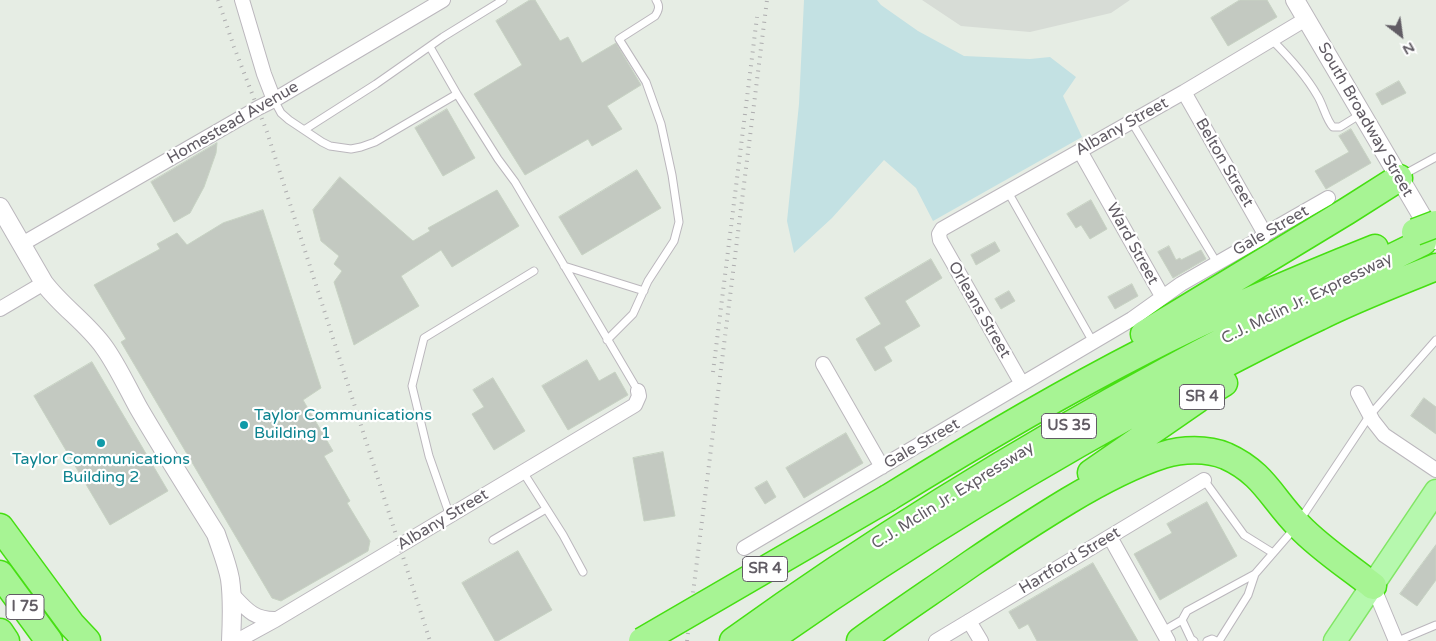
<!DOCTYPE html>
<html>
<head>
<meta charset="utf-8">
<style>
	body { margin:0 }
	#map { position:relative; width:1436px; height:641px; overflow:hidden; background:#e6ede4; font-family:"Varela Round",sans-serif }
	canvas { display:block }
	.north { position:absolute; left:1376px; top:10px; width:50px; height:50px; -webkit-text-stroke:4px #fff; paint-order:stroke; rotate:150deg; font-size:14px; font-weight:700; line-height:20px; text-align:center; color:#615c64 }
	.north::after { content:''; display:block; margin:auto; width:18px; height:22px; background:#615c64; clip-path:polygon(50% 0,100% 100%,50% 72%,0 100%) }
</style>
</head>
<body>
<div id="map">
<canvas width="1436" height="641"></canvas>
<div class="north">N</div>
</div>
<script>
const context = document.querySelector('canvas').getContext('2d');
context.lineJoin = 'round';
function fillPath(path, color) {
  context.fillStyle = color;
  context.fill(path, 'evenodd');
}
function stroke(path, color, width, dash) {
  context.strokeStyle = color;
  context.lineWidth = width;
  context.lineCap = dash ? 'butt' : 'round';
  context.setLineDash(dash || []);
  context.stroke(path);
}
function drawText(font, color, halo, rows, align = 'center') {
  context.font = font + ' "Varela Round",sans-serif';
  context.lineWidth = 4.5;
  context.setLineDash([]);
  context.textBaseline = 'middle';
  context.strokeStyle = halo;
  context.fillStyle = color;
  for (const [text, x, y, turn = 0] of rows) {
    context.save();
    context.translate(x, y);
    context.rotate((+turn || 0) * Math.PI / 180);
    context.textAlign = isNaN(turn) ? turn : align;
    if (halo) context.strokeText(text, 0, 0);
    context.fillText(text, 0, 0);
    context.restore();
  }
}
const industrial = new Path2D(`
	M922 0H1130L1111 13 1030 32 961 26Z`);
const green = new Path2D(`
	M804 0H877L881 5 918 31 964 56 1030 59 1050 57 1076 77 1063 96 1082 137 933 221 916 188 884 160 832 218 794 253 787 221 799 104Z`);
const building = new Path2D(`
	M530 0H535L560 41 568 37 582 63 616 43 641 85 607 106 622 129 592 146 588 139 525 175 474 94 522 65 496 21Z
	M1240 0H1267L1277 17 1228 46 1211 18Z
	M1399 81 1406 93 1382 105 1376 94Z
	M447 109 475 158 443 176 415 128Z
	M1351 129 1371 163 1326 189 1315 171 1349 152 1339 136Z
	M217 143 216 153 204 187 190 213 174 222 151 182Z
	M637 170 661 208 582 255 559 217Z
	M340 177 413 241 430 231 428 228 497 190 519 226 452 267 441 250 401 276 419 306 354 345 334 282 342 271 334 264 339 256 321 241 313 210Z
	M1091 200 1107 229 1090 239 1081 225 1076 228 1067 214Z
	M263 210 321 388 303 400 333 451 324 456 350 501 347 503 370 541 368 551 281 601 272 598 121 342 126 339 94 285 160 249 157 244 177 233 187 245 223 223Z
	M995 242 1000 251 976 265 971 255Z
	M1169 246 1176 260 1180 258 1181 260 1201 250 1206 259 1173 278 1158 252Z
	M931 259 942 278 905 301 920 326 884 347 892 361 875 371 856 339 881 324 865 298Z
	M1132 284 1138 296 1115 309 1108 297Z
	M1009 291 1015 301 1001 309 995 299Z
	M587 360 599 381 615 372 628 395 568 430 542 386Z
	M92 362 168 491 110 525 34 396Z
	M493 378 525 431 494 450 472 414 484 407 473 390Z
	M1424 398 1436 407V434L1411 416Z
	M846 433 863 463 804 498 786 468Z
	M663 452 675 516 644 521 633 458Z
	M767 481 776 497 765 504 755 488Z
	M1207 502 1237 556 1160 600 1134 554 1172 533 1167 524Z
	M1436 545V580L1417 606 1400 594Z
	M518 551 552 610 498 641H495L462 583Z
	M1093 563 1138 641H1037L1028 624 1019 629 1009 612Z`);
const service = new Path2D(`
	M1272 40C1288 56 1305 74 1317 95 1323 104 1326 120 1333 127H1340L1361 114
	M430 47 457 94
	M274 100 281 113 289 120 322 142 330 146 351 149 361 147 375 142 457 94 498 159 515 182 638 391
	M1131 121 1217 263
	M304 130 376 84 443 37 503 0
	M1403 175 1436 157
	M1008 192 1093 342
	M564 266 644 291
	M607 340 633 314 648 281 674 241 679 222 672 175 661 124 646 82 619 39 655 16C659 10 660 6 656 0
	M523 472 563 535 583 572
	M1204 480 1244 535 1273 553
	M450 516 429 456 412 386 424 338 534 271
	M1300 520 1370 415 1436 340
	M493 540 546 509
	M1163 631 1182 620
	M1194 641 1191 639 1182 620 1187 611 1255 574 1294 529
	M1207 641 1212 639 1216 641
	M1219 641 1248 595 1255 574
	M1398 641 1436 625`);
const minor = new Path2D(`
	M242 0 264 74 274 100
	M1184 92 1265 234
	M1080 151 1162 296
	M22 244 258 108 274 100 443 0
	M0 309 44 283
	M823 364 882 467
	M1022 384 940 240 939 234 942 229 1184 92 1306 19
	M1358 393 1373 421 1384 435 1436 470
	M1110 537 1168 641
	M744 548 1132 319 1181 284 1263 237 1265 234 1328 198
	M1373 586 1396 641
	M232 594C246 609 254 620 277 619
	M969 621 981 641
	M237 641 277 619 635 405 639 396 638 391
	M936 641 1204 480`);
const tertiary = new Path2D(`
	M1295 0 1436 240
	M0 207 44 283C62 307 87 323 104 347 117 365 127 387 138 407 163 450 190 492 216 534 221 549 227 563 230 579 233 600 232 620 231 641`);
const primary = new Path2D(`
	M1335 641 1436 491`);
const motorway = new Path2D(`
	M1144 334 1347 211 1399 178
	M1091 473 1198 399 1224 383
	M888 498C972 446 1056 396 1144 351 1219 312 1297 279 1375 248
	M0 527 72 625 87 641
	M0 574 49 641
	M0 632 6 641
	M733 641C872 541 1018 451 1168 370 1252 324 1338 284 1423 242
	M768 641C901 547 1041 462 1185 385 1229 362 1274 338 1319 317 1357 298 1397 283 1436 267
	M860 641C897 614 935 589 972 563 1003 542 1035 521 1068 501 1098 483 1129 466 1163 455 1182 449 1207 448 1226 456 1264 473 1272 499 1299 526 1321 549 1348 566 1373 586`);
const rail = new Path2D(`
	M218 0 234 47 267 132 430 641
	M713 372 757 17
	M687 641 767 0`);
const motorwayBridge = new Path2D(`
	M1415 232 1436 224
	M642 641 888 498`);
const markers = [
	[244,425,5,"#0f9aa8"],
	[101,443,5,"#0f9aa8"]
];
const shields = [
	[1202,397,45],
	[1069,426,55],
	[765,569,45],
	[25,607,38]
];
const shieldNames = [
	["SR 4",1202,397],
	["US 35",1069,426],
	["SR 4",765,569],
	["I 75",25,607]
];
const streetNames = [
	["South Broadway Street",1365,120,60],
	["Homestead Avenue",233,123,-30],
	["Albany Street",1122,127,-29],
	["Belton Street",1224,163,60],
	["Gale Street",1271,231,-30],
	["Ward Street",1132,244,61],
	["C.J. Mclin Jr. Expressway",1307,299,-26],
	["Orleans Street",979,310,60],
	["Gale Street",922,444,-30],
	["C.J. Mclin Jr. Expressway",953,496,-32],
	["Albany Street",443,520,-31],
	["Hartford Street",1070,561,-31]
];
const cultureNames = [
	["Taylor Communications",254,416],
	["Building 1",254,434],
	["Taylor Communications",101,460,"center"],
	["Building 2",101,478,"center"]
];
fillPath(industrial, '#d7dcd6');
fillPath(green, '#c3e1e3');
fillPath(building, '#c3c9c1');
stroke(building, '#c7d2c3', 1);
stroke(service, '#bbb7bd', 9);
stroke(minor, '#bbb7bd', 16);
stroke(tertiary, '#bbb7bd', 20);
stroke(primary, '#81e665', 25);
stroke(motorway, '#46df12', 29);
stroke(service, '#fff', 7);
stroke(minor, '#fff', 14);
stroke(tertiary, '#fff', 18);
stroke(primary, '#b6f8ae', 22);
stroke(motorway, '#a7f494', 26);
stroke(rail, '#adacae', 4, [1, 6]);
stroke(motorwayBridge, '#46df12', 29, []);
stroke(motorwayBridge, '#a7f494', 26);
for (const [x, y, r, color] of markers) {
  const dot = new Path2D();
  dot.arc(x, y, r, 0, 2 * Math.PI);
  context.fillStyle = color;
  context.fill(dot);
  stroke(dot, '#fff', 2);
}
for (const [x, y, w] of shields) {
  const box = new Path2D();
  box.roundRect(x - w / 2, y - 12.5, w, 25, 4);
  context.fillStyle = '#fff';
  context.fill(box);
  stroke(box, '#615c64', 1);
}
drawText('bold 15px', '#615c64', null, shieldNames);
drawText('16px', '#615c64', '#fff', streetNames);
drawText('16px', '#0d838f', '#fff', cultureNames, 'left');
</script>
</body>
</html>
